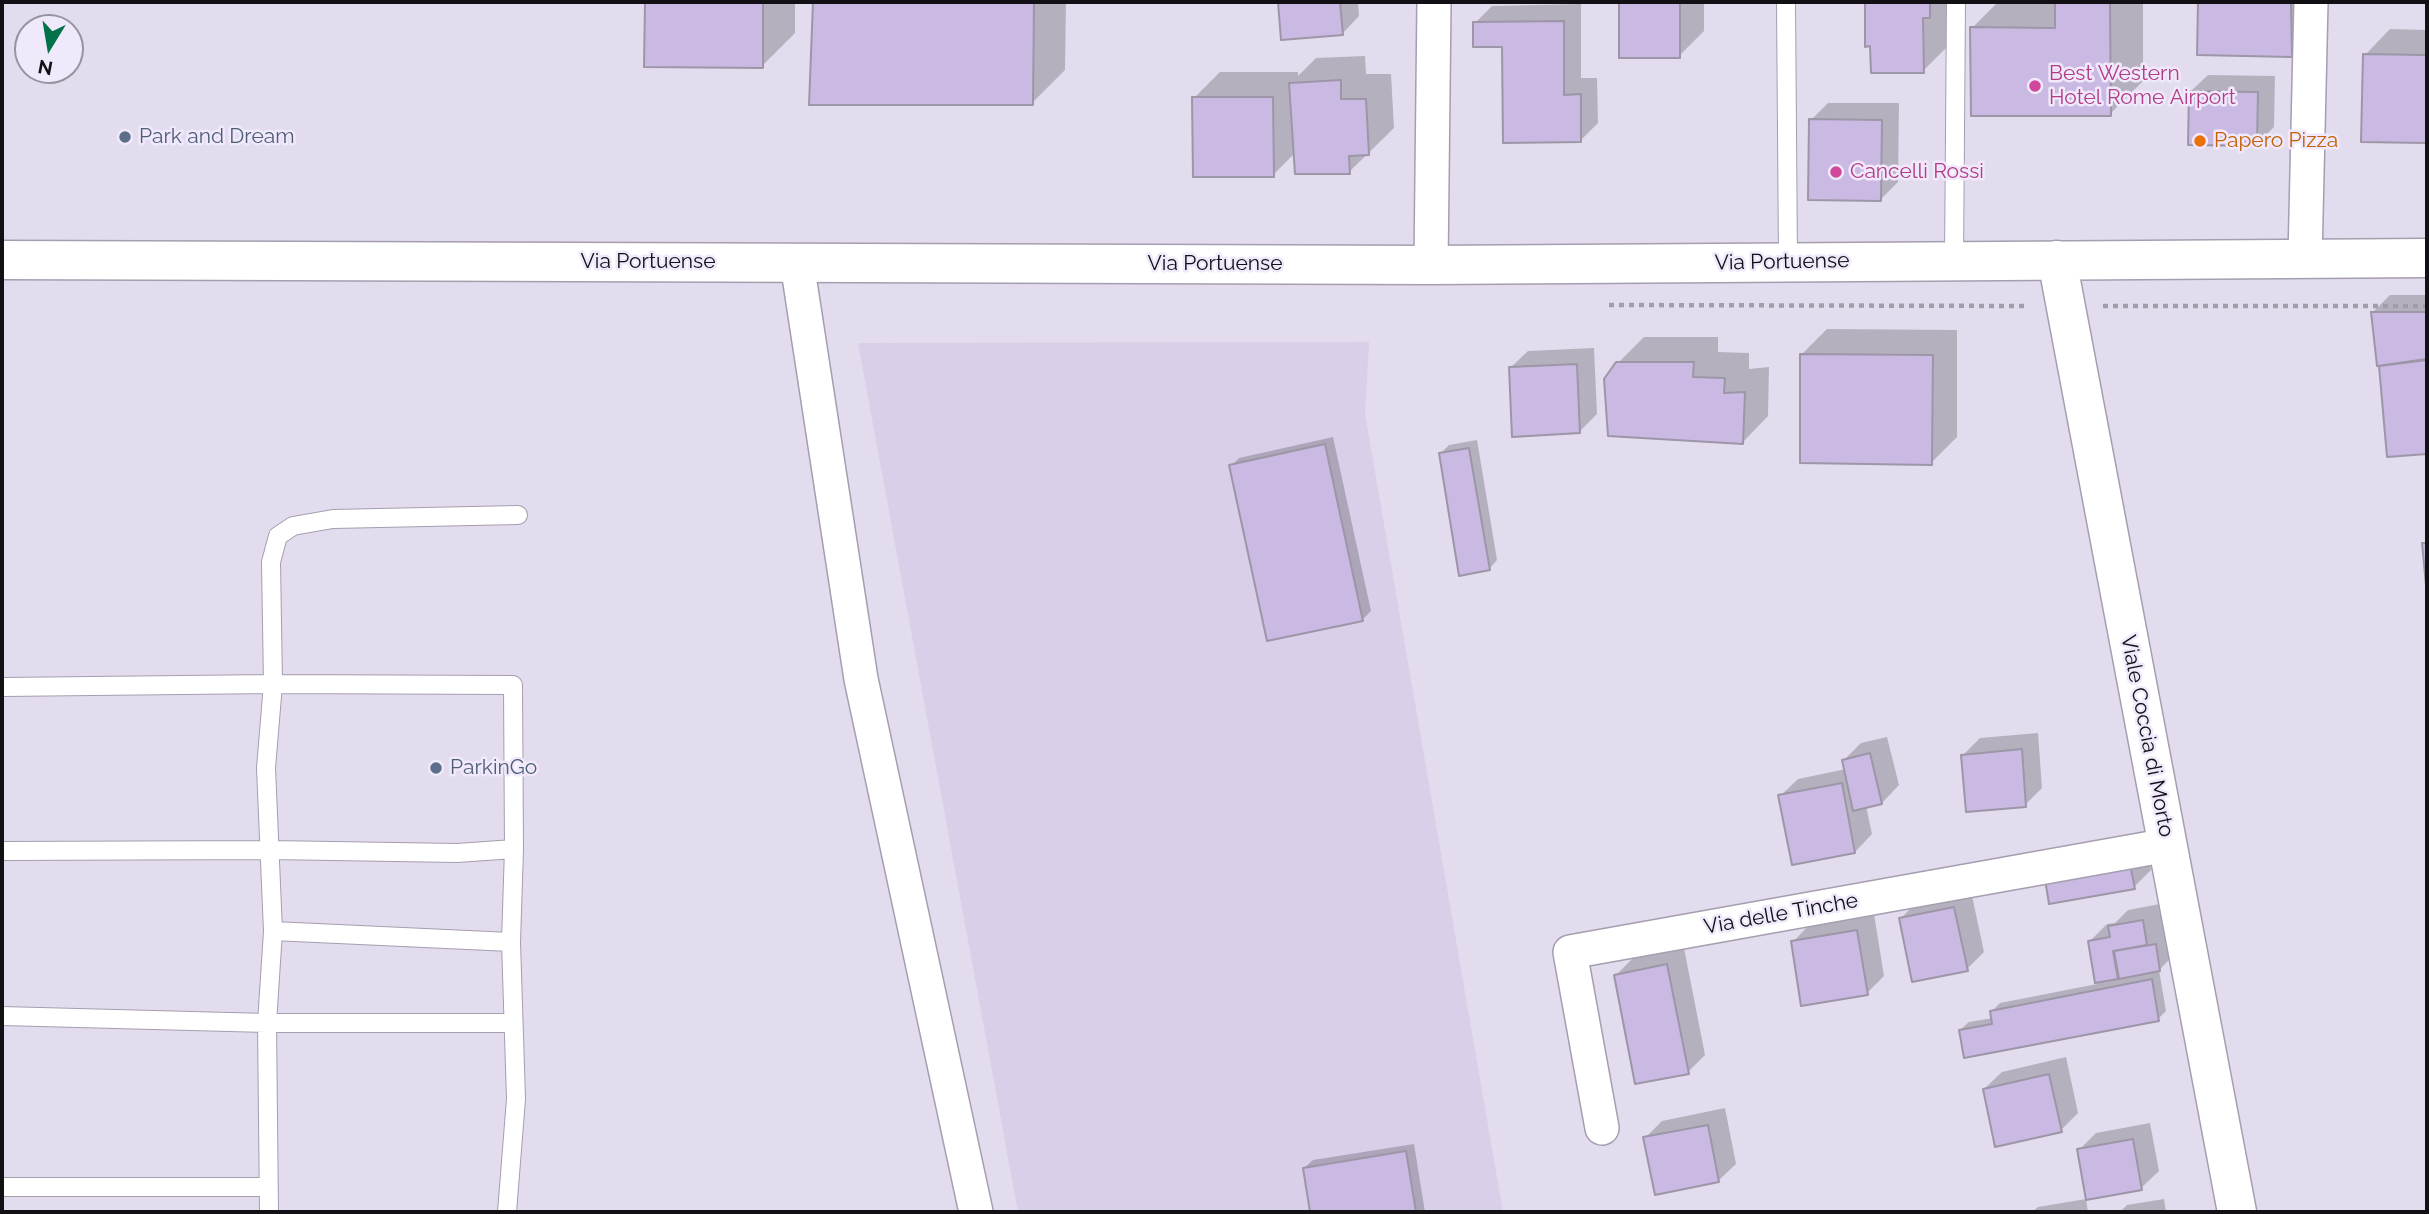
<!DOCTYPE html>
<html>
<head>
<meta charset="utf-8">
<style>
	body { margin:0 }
	#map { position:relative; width:2429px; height:1214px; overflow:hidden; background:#e3dcee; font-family:Raleway,sans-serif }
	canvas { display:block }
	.frame { position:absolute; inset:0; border:4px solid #120f15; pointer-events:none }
	.north { position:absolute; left:14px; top:14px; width:70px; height:70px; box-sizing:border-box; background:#f0e9fb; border:2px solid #97929f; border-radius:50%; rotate:191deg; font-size:19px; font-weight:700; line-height:28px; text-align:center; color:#120f15 }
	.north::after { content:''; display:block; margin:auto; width:24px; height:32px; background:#037149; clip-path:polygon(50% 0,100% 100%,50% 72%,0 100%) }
</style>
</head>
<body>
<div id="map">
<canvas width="2429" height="1214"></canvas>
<div class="frame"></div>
<div class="north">N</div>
</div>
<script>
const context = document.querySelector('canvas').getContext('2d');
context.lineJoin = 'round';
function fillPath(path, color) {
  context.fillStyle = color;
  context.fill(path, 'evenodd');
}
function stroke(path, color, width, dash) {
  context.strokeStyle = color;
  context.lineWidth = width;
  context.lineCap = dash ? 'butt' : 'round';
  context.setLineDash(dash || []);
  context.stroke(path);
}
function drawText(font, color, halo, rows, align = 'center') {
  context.font = font + ' Raleway,sans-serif';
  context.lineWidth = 5;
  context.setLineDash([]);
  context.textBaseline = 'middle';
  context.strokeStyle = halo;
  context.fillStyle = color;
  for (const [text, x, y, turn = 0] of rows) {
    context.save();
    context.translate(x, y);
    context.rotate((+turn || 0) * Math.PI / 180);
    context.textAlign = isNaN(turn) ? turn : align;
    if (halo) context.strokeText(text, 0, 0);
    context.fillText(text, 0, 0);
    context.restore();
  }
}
const built = new Path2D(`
	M1369 342 1365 414 1503 1212H1018L858 343Z`);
const shadow = new Path2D(`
	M646 2H795V33L762 66H646Z
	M815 2H1066L1065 70 1032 103H810Z
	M1280 2H1358L1359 16 1342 34 1282 38Z
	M1621 2H1704V31L1679 56H1620Z
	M1866 2H1948V46L1923 71 1872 45H1866Z
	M1998 2H2143V81L2110 114 1972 28Z
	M2200 2H2308V38L2291 55 2199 53Z
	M1581 4V78H1597L1598 123 1581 140 1503 45 1475 23 1492 6Z
	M2390 29 2427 30V141L2363 140 2365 55Z
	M1365 56 1366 74H1391L1394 128 1349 172 1295 153 1273 175 1194 98 1220 72H1298V76L1316 58Z
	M2208 75 2275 76 2274 127 2257 144 2190 92Z
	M1828 103H1899L1898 182 1881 199 1811 120Z
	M2390 295H2427V453L2388 455 2381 367 2385 363 2373 312Z
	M1827 329 1957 330V437L1931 463 1802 354Z
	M1644 337H1718V352L1749 353V369L1769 367 1768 416 1743 442 1618 363Z
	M1594 348 1597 414 1579 432 1510 368 1528 351Z
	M1333 437 1371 611 1363 619 1231 466 1239 458Z
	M1477 440 1497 560 1489 569 1441 453 1449 445Z
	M2038 733 2042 788 2025 805 1963 755 1980 738Z
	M1887 737 1899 785 1882 803 1866 806 1872 834 1855 852 1780 796 1798 779 1846 769 1844 760 1861 743Z
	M2147 848 2151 870 2134 887 2047 880Z
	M1971 891 1984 952 1967 969 1901 918 1918 901Z
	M2160 904 2177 952 2159 970 2166 1011 2158 1019 1960 1030 1969 1022 1993 1018 1992 1011 2000 1003 2097 984 2090 941 2107 924 2115 923 2128 910Z
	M1874 914 1884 976 1867 993 1793 942 1810 924Z
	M1684 948 1705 1055 1688 1072 1616 975 1633 958Z
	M2066 1057 2078 1113 2061 1130 1984 1089 2002 1072Z
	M1725 1108 1736 1164 1718 1181 1645 1138 1662 1121Z
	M2150 1123 2159 1171 2141 1188 2079 1150 2096 1133Z
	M1414 1144 1425 1212H1311L1304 1168 1313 1160Z
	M2086 1199 2088 1212H2032L2038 1207Z
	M2164 1199 2166 1212H2120L2127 1205Z`);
const building = new Path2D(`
	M645 2H763V68L644 67Z
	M813 2H1034L1033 105H809Z
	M1278 2H1340L1343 35 1281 40Z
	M1619 2H1680V58H1619Z
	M1865 2H1930V18H1923L1924 73H1871L1870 46 1865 47Z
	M2055 2H2110L2111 116H1971L1970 27 2055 28Z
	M2198 2H2291L2292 57 2197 55Z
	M1564 21V95L1581 94V142L1503 143 1502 47H1473V22Z
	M2363 54 2427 55V143L2361 142Z
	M1341 80V99H1366L1369 155 1349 156 1350 174H1295L1289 83Z
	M2189 91 2258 92 2257 146 2188 145Z
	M1192 97H1273L1274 177H1193Z
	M1809 119 1882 120 1881 201 1808 200Z
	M2371 312H2427V359L2377 366Z
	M1800 354 1933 355 1932 465 1800 463Z
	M2427 360V454L2387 457 2379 366Z
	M1616 362H1694L1693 377 1725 378 1724 393 1745 392 1743 444 1608 436 1604 379Z
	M1577 364 1580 433 1512 437 1509 367Z
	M1325 444 1363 621 1267 641 1229 465Z
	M1469 448 1490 570 1459 576 1439 453Z
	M2422 543H2427V596Z
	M2022 749 2026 807 1966 812 1961 755Z
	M1870 753 1882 804 1853 811 1842 760Z
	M1842 783 1855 853 1792 865 1778 795Z
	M2130 864 2135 889 2049 904 2045 879Z
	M1954 907 1968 971 1912 982 1899 918Z
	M2143 920 2147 945 2113 951 2118 979 2095 983 2088 941 2110 937 2108 926Z
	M1857 930 1868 995 1801 1006 1791 941Z
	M2156 944 2160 971 2119 979 2114 951Z
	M1667 964 1689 1074 1635 1084 1614 975Z
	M2152 979 2159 1021 1964 1058 1959 1030 1992 1024 1990 1011Z
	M2049 1074 2062 1132 1995 1147 1983 1089Z
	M1708 1125 1719 1182 1655 1195 1643 1137Z
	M2133 1139 2142 1190 2086 1200 2077 1149Z
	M1406 1151 1416 1212H1310L1303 1168Z`);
const path = new Path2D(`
	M1609 305 2027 306
	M2103 306H2427`);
const lane = new Path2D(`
	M1786 2 1788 262
	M1954 261 1956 2
	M2 687 273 684 513 685 514 849 511 942 516 1099 507 1212
	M2 851 271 850 457 853 514 849
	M273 931 511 942
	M2 1016 267 1023H513
	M2 1187H268
	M269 1212 267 1023 273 931 266 768 273 684 271 562 278 536 293 526 333 519 518 515`);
const street = new Path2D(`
	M2305 258 2311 2
	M797 263 861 679 976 1212
	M1431 265 1434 2
	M1602 1128 1570 952 2168 845`);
const secondary = new Path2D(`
	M2 260 1431 265 2427 258
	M2057 260 2237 1212`);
const markers = [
	[2035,86,7,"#d1479c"],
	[125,137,7,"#5c6f8a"],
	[2200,141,7,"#e8710a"],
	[1836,172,7,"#d1479c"],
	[436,768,7,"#5c6f8a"]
];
const hotelNames = [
	["Best Western",2049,74],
	["Hotel Rome Airport",2049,98],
	["Cancelli Rossi",1850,172]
];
const serviceNames = [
	["Park and Dream",139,137],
	["ParkinGo",450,768]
];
const foodNames = [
	["Papero Pizza",2214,141]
];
const streetNames = [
	["Via Portuense",648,262],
	["Via Portuense",1782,262,-1],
	["Via Portuense",1215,264],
	["Viale Coccia di Morto",2147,736,79],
	["Via delle Tinche",1781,914,-10]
];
fillPath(built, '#d9cfe8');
fillPath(shadow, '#0003');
fillPath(building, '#cab9e3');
stroke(building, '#9c96a7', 2);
stroke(lane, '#a59eaf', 20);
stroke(street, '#a59eaf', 36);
stroke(secondary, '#a59eaf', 41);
stroke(path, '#a39dab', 4.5, [5, 5]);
stroke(lane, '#fff', 18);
stroke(street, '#fff', 33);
stroke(secondary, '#fff', 38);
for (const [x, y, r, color] of markers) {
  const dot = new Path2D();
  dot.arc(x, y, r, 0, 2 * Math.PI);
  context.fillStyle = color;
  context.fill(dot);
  stroke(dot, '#f0e9fb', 2.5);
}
drawText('21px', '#b23c85', '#f0e9fb', hotelNames, 'left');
drawText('21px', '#4e5e75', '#f0e9fb', serviceNames, 'left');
drawText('21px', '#c56008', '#f0e9fb', foodNames, 'left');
drawText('21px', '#120f15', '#f0e9fb', streetNames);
</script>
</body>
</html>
